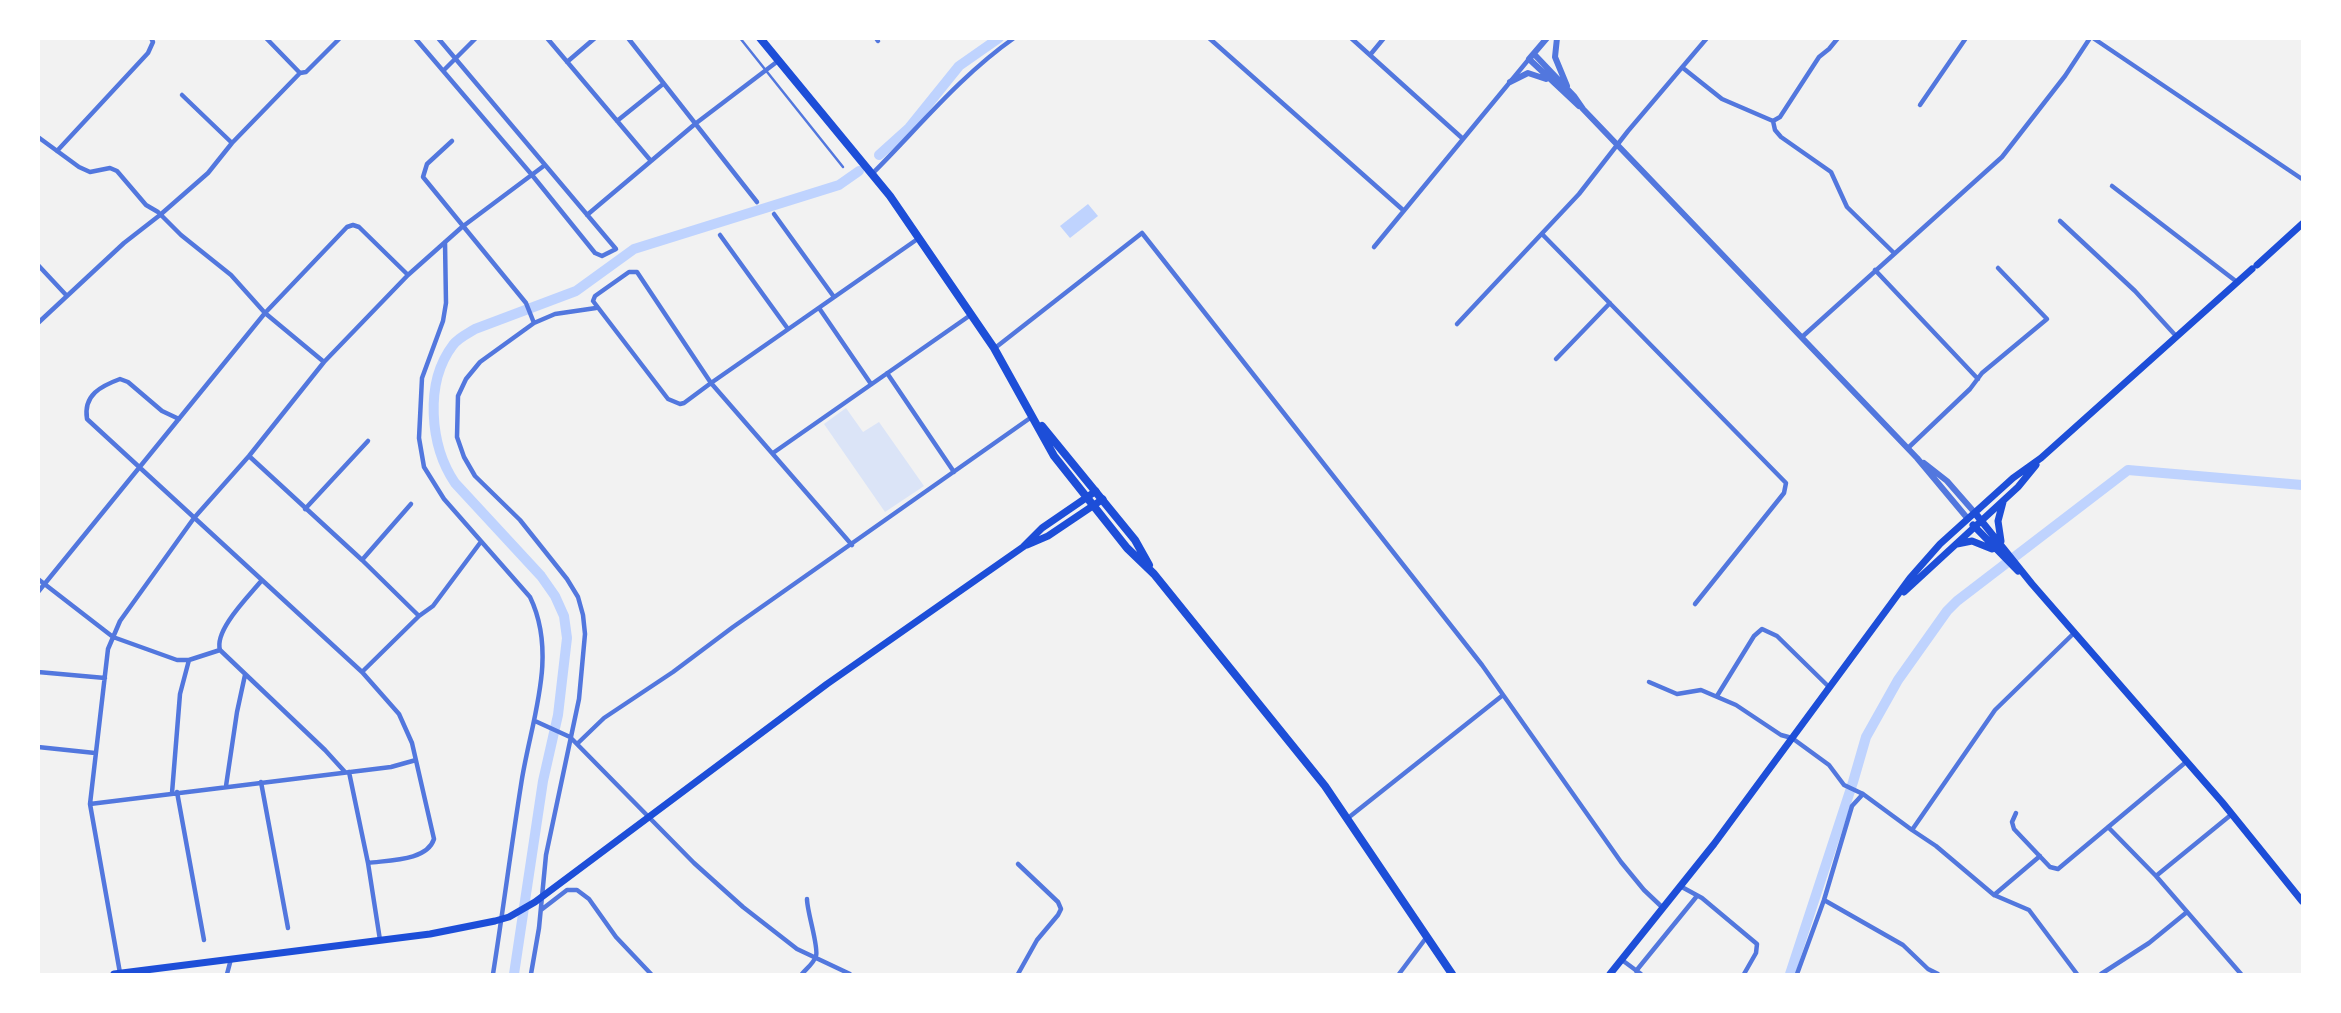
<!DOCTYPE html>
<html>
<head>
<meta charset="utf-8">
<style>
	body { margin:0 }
	#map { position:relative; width:2341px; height:1013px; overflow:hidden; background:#f2f2f2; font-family:Roboto,sans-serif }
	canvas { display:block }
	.frame { position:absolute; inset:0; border:40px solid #fff; pointer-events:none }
</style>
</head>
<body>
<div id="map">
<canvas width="2341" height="1013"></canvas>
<div class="frame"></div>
</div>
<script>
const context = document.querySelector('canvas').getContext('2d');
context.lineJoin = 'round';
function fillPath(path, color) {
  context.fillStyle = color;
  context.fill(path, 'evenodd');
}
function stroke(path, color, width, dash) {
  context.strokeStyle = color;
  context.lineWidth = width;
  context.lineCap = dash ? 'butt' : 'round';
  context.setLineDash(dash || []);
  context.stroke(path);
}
const green = new Path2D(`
	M846 408 863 432 879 422 924 486 885 512 824 424Z`);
const water = new Path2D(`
	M1088 204 1098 216 1070 238 1060 226Z`);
const canal = new Path2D(`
	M879 155 909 128 959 66 999 38
	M514 974 543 781 558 715 567 638 564 616 555 596 541 576 455 483C430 446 424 383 453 345 458 338 467 334 475 329L576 291 634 249 839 185 859 171
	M1790 974 1853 782 1866 737 1898 680 1947 611 1957 601 2128 470 2302 485`);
const service = new Path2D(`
	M740 38 843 167`);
const minor = new Path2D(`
	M266 38 300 73
	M415 38 532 175 595 253 602 256 616 249 438 38
	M547 38 651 161
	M628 38 757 202
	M876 38 878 41
	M1209 38 1403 210
	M1351 38 1462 138
	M2093 38 2302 179
	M1370 55 1384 38
	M567 62 595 38
	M1683 68 1722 99 1773 121 1780 117 1819 57 1829 49 1838 38
	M443 71 476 38
	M182 95 232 143
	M1920 105 1966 38
	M617 121 663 84
	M1773 121 1775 130 1781 137 1831 172 1847 207 1894 253
	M38 137 79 167 90 172 110 168 117 171 146 205 158 212 181 235 231 275 265 313 324 362
	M452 141 427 164 423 177 526 303 534 323
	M57 151 148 53 153 42 151 38
	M873 173C919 127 960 76 1014 38
	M2112 186 2237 282
	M774 214 834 297
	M587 215 695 124 778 61
	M2060 221 2135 291 2176 336
	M1542 234 1786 483 1784 493 1695 604
	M720 235 788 329
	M445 242 446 303 443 321 422 378 419 438 424 467 444 499 530 597C559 657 530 723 521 785 511 848 503 911 493 974
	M1374 247 1529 59
	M38 265 67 296
	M1875 270 1978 379
	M819 308 871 384
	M38 323 124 243 160 215 208 173 232 143 300 73 306 72 340 38
	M1457 324 1579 194 1628 131 1707 38
	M1802 337 2002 157 2065 76 2090 38
	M995 348 1142 233 1482 665 1621 862 1644 890 1663 908
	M1556 359 1610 303
	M887 373 954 472
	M179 419 162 411 128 382 120 379C101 386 83 395 87 419L362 672 399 714 412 743 434 839C427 861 389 860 368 863
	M1908 448 1970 389 1982 373 2047 319 1998 268
	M773 453 972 314
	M249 456 362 560 419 616
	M305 509 368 441
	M852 545 711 383 637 272H629L595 296 593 301 668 399 680 404 684 403 711 383 919 238
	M362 560 411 504
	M38 579 113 637 177 660H189L220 650
	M38 592 265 313 347 227 353 225 359 227 408 275
	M2074 633 1995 710 1912 830 1936 846 1994 895 2029 910 2077 974
	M220 650 325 750 345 772
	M220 650C214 630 249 596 262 580
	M38 672 105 678
	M362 672 419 616 433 606 480 543
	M1649 682 1677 694 1701 690 1736 705 1781 735 1792 738 1829 765 1844 785 1863 794 1912 830
	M1717 696 1754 636 1762 629 1777 636 1829 687
	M535 721 570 737 694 863 743 907 797 949 850 974
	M577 744 604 718 673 672 733 627 1033 416
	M38 747 95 753
	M349 772 368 863 380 940
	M261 782 288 928
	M226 786 237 712 245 675
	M177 792 204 940
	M172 793 180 694 189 660
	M90 804 391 767 416 760
	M2016 813 2012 822 2014 829 2050 867 2058 869 2186 762
	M1348 818 1503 695
	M2108 827 2156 876 2241 974
	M2156 876 2232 814
	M1680 886 1702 898 1757 944 1756 953 1744 974
	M1994 895 2040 856
	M1824 900 1903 945 1928 969 1938 974
	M541 910 567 890H577L589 899 616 937 651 974
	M1622 960 1641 974
	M1636 971 1697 896
	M120 973 90 804 108 649 120 621 194 518 249 456 324 362 408 275 462 227 545 165
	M227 974 231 959
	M531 974 539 928 546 855 579 699 585 634 583 615 578 597 567 579 520 520 475 476 464 457 457 437 458 396 466 379 480 362 534 323 555 314 596 308
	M802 974C806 969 814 963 816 956 819 947 807 912 807 899
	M1018 974 1037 940 1058 915 1061 909 1058 902 1018 864
	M1399 974 1426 938
	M1797 974 1824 900 1852 806 1863 794
	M2101 974 2149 943 2187 912`);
const tertiary = new Path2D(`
	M1547 38 1529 59 1579 106
	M1557 38 1555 57 1567 86
	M1534 54 1574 96 1583 109 1917 458 1968 519
	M1510 82 1528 73 1546 79
	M1924 463 1947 481 1975 513`);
const secondary = new Path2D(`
	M2257 265 2302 224
	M1975 513 2032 584 2222 802 2302 901
	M1973 525 2018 571
	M2001 541 1998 521 2003 502
	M1957 544 1972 541 1992 549
	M1027 545 1048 536 1103 499
	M1904 592 2018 487 2036 465
	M114 974 430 934 495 921 509 917 535 902 827 684 1023 547 1042 528 1096 491
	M1610 974 1714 844 1910 578 1940 544 2013 478 2041 458 2252 269`);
const primary = new Path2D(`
	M760 38 890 196 994 348 1054 456 1127 548 1154 574 1325 786 1452 974
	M1042 426 1135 540 1149 565`);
fillPath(green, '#dbe4f7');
fillPath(water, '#bfd3fe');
stroke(canal, '#bfd3fe', 10);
stroke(service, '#5277de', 2.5);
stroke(minor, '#5277de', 4.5);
stroke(tertiary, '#5277de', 6);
stroke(secondary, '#1d4ed8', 7);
stroke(primary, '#1d4ed8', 8);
</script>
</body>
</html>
